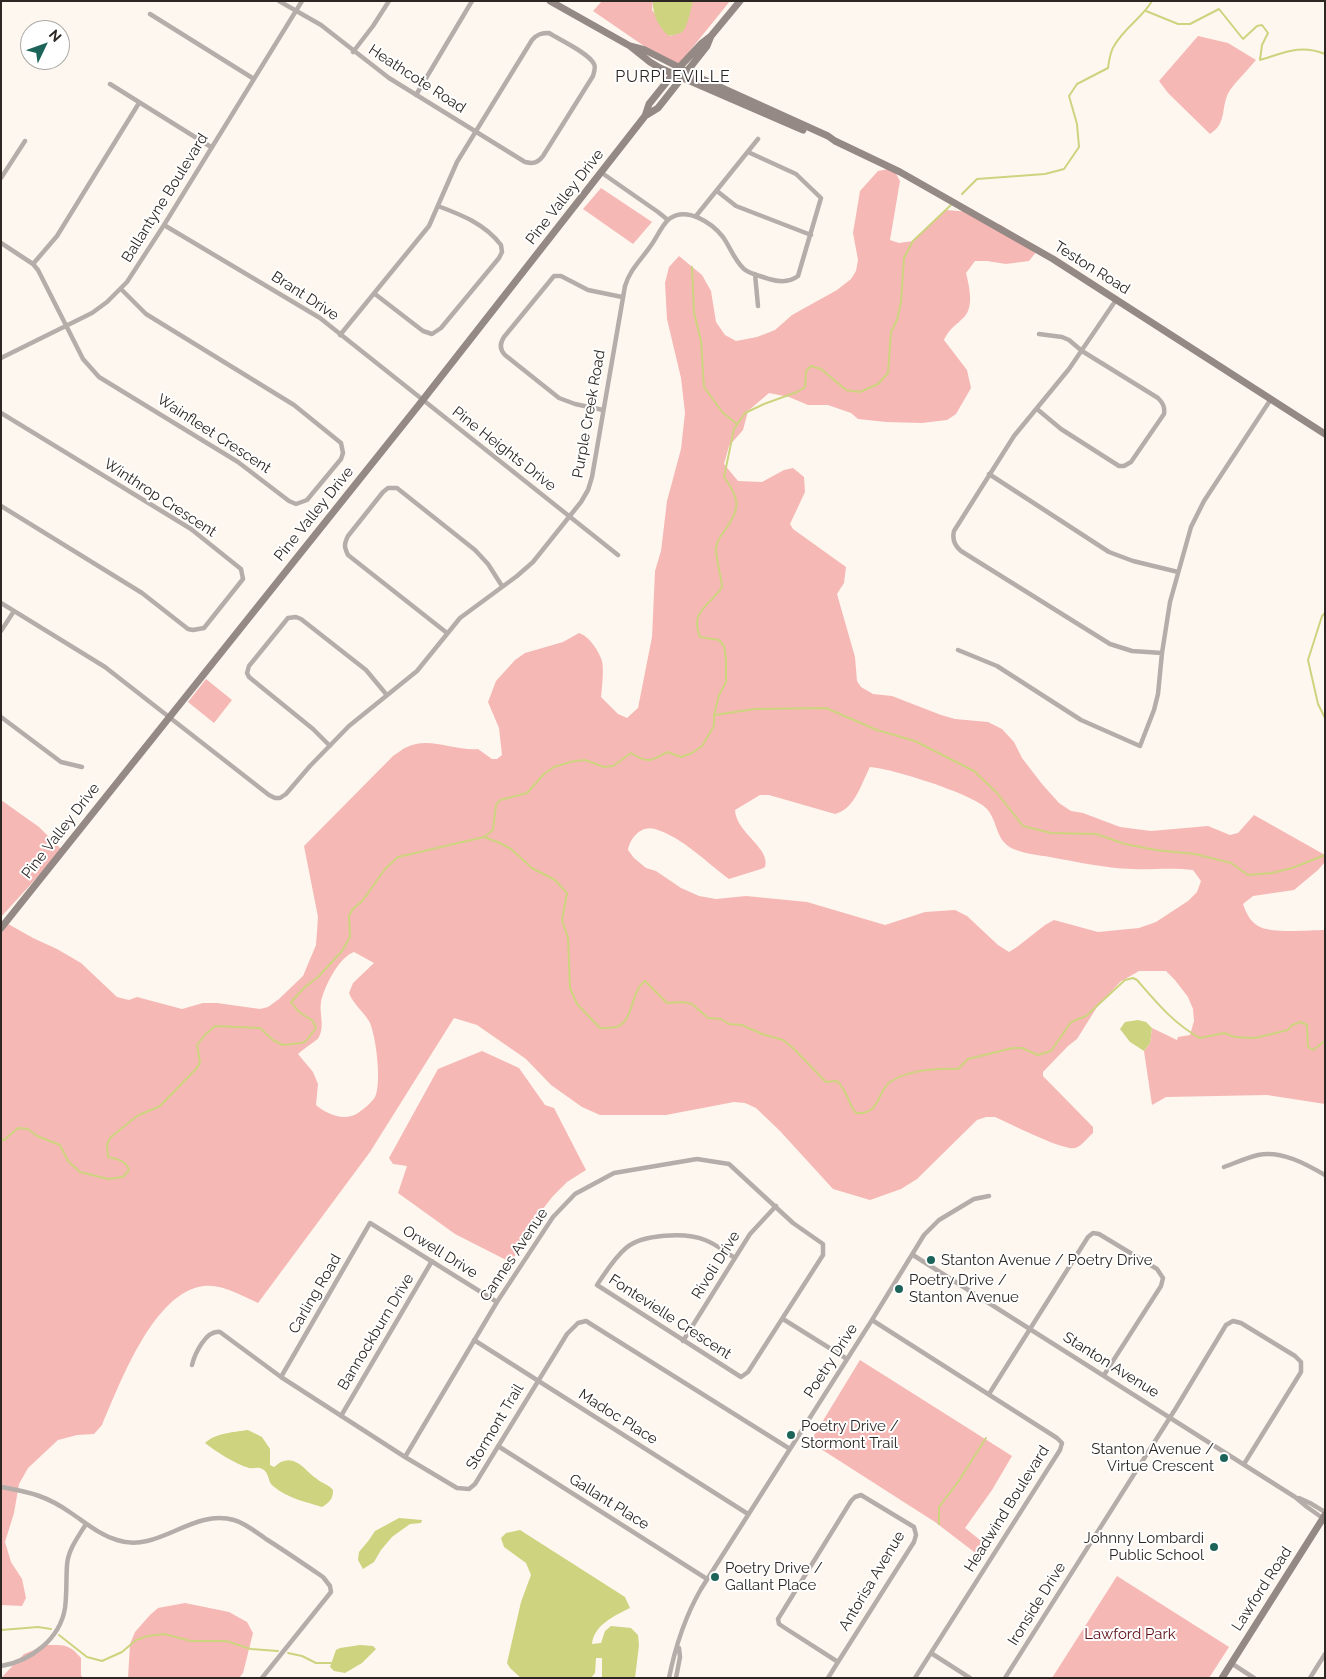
<!DOCTYPE html>
<html>
<head>
<meta charset="utf-8">
<style>
	body { margin:0 }
	#map { position:relative; width:1326px; height:1679px; overflow:hidden; background:#fef7ef; font-family:Raleway,sans-serif }
	canvas { display:block }
	.frame { position:absolute; inset:0; border:2px solid #2c2723; pointer-events:none }
	.north { position:absolute; left:20px; top:20px; width:50px; height:50px; box-sizing:border-box; background:#fff; border:1px solid #aba9a7; border-radius:50%; rotate:48deg; font-size:14px; font-weight:700; line-height:20px; text-align:center; color:#2c2723 }
	.north::after { content:''; display:block; margin:auto; width:18px; height:22px; background:#1c645a; clip-path:polygon(50% 0,100% 100%,50% 72%,0 100%) }
</style>
</head>
<body>
<div id="map">
<canvas width="1326" height="1679"></canvas>
<div class="frame"></div>
<div class="north">N</div>
</div>
<script>
const context = document.querySelector('canvas').getContext('2d');
context.lineJoin = 'round';
function fillPath(path, color) {
  context.fillStyle = color;
  context.fill(path, 'evenodd');
}
function stroke(path, color, width, dash) {
  context.strokeStyle = color;
  context.lineWidth = width;
  context.lineCap = dash ? 'butt' : 'round';
  context.setLineDash(dash || []);
  context.stroke(path);
}
function drawText(font, color, halo, rows, align = 'center') {
  context.font = font + ' Raleway,sans-serif';
  context.lineWidth = 4;
  context.setLineDash([]);
  context.textBaseline = 'middle';
  context.strokeStyle = halo;
  context.fillStyle = color;
  for (const [text, x, y, turn = 0] of rows) {
    context.save();
    context.translate(x, y);
    context.rotate((+turn || 0) * Math.PI / 180);
    context.textAlign = isNaN(turn) ? turn : align;
    if (halo) context.strokeText(text, 0, 0);
    context.fillText(text, 0, 0);
    context.restore();
  }
}
const green = new Path2D(`
	M602 1H653L652 10 670 36 682 32 693 1H730L676 68 593 11Z
	M1198 36 1228 43 1256 60C1248 70 1238 79 1230 90 1220 106 1228 123 1210 134L1168 93 1159 81Z
	M888 169 895 172 900 181 890 240 899 243 913 241 946 210 971 212 980 219 1001 225 1035 247 1037 251 1029 261 1006 264 987 261H975L966 273C969 285 974 306 965 316 955 327 951 326 944 340L967 370 971 388 956 414 947 420 922 423 886 422 858 419 851 413 828 405H808L789 397 769 393 748 411 743 430 729 446 724 464 738 481 762 482 784 470 793 468 804 477 805 492 790 524 793 529 846 567 844 583 837 594 855 657 857 681 861 687 873 694 892 696 941 715 955 719 988 722 1002 729 1014 742 1022 758 1042 784 1059 803 1071 811 1083 813 1120 827 1151 831 1208 826 1230 835 1238 833 1254 815 1325 855V862L1318 870 1294 890 1253 896 1243 904C1246 913 1250 921 1258 926 1270 934 1310 930 1325 930V1104L1267 1095 1166 1097 1152 1105 1144 1051 1150 1043 1152 1028 1177 1040 1178 1037 1190 1035 1194 1021 1193 1009 1188 997 1175 980 1166 971H1139L1120 982 1097 1007 1077 1039 1068 1046 1043 1072V1076L1093 1127V1133C1088 1137 1082 1146 1075 1148 1063 1151 1009 1123 995 1117H986L977 1120 917 1179 901 1189 870 1200 833 1189 780 1131 756 1108 745 1103 734 1102 666 1115H600L582 1107 551 1085 526 1059 477 1025 454 1018 370 1152 258 1303C242 1296 223 1284 204 1286 153 1292 120 1384 102 1425L94 1434 77 1435 58 1440 28 1468 19 1484 14 1513 5 1542 11 1562 22 1579 26 1598 22 1606 1 1605V920L33 938 57 949 81 963 117 997 129 1000 137 997 182 1009 203 1003H217L260 1009 268 1007 279 999 303 976 316 945 318 917 304 846 393 756C398 753 402 749 407 747 428 736 455 751 478 749L492 759H497L502 755 499 728 488 702 496 681 515 660 525 653 563 642 579 633C589 636 599 651 602 661 604 669 602 688 601 697L618 714 627 718 638 708 652 637 655 571 661 551 667 501 681 449 685 413 681 378 667 319 665 283 669 267 679 256 702 275 711 291 716 322 725 335 736 341 757 337 775 330 792 315 837 290 851 279 856 271 858 260 853 233 860 191 878 171ZM870 767C890 768 974 794 987 809 999 823 995 843 1016 850 1026 854 1039 855 1050 857 1077 862 1104 868 1132 869 1153 870 1172 867 1193 870L1201 881 1197 892 1188 901 1156 922 1139 928 1098 932 1054 920 1045 925 1017 947 1009 952 998 945 967 916 955 910 925 912 885 925 807 902 746 896 716 899 699 896 681 888 656 871 646 868 634 858 628 850C630 838 641 825 655 829 682 837 706 862 729 879L761 869 765 867C771 848 736 833 735 810L760 795H769L835 814C855 809 861 784 870 767ZM354 952 374 963 353 983 349 993C353 1004 363 1011 369 1021 376 1034 382 1084 375 1097 372 1102 364 1109 358 1113 345 1122 326 1114 316 1105L318 1084 313 1072 298 1054C304 1048 317 1041 319 1037 325 1025 319 1014 321 1002 324 987 339 957 354 952Z
	M601 188 652 222 633 244 583 209Z
	M206 679 232 700 214 723 188 702Z
	M1 800 39 827 62 850 1 917Z
	M482 1051 519 1068 545 1105 554 1108 586 1170 567 1182 553 1196 524 1233 512 1263 455 1234 398 1193 407 1166 393 1164 389 1158 438 1069Z
	M860 1360 1012 1456 992 1490 965 1528 990 1548 982 1558 935 1522 810 1442Z
	M1117 1576 1229 1647 1209 1678H1052Z
	M185 1603 229 1612 247 1622 253 1633 243 1673 239 1678H128L130 1644 135 1632 150 1615 158 1608Z
	M47 1645C65 1645 69 1644 81 1658V1675L83 1678H1L24 1654Z`);
const water = new Path2D(`
	M653 1H693C691 9 687 29 682 32 679 34 673 35 669 36 659 28 652 14 653 1Z
	M1138 1020 1146 1022 1152 1028 1150 1043 1144 1051 1130 1042 1120 1029 1125 1022Z
	M248 1430 262 1437 270 1449V1465L274 1467C277 1465 281 1461 284 1461 298 1457 307 1473 317 1479 323 1484 328 1484 333 1490 333 1499 330 1502 322 1507 304 1501 289 1499 273 1486 267 1481 270 1471 260 1468 256 1467 253 1469 249 1468 234 1463 218 1453 205 1443 215 1433 235 1432 248 1430Z
	M399 1518 422 1520 421 1523 410 1524 403 1529 392 1537 381 1550 374 1562 363 1569 358 1560 359 1552 369 1540 375 1531Z
	M520 1530 625 1597 630 1608C614 1616 594 1625 592 1644L601 1643 605 1631 611 1626 631 1628 638 1635 639 1645 635 1678H602V1658H596L595 1673 591 1678H521L510 1668 507 1663 521 1602 531 1575 526 1563 504 1547 501 1538 506 1533Z
	M360 1645 373 1646 376 1649 362 1663 345 1673 334 1671 330 1667 336 1650 340 1648Z`);
const stream = new Path2D(`
	M1146 11 1178 24H1190L1219 9 1243 39 1257 26 1262 25 1268 33 1262 45 1260 60C1284 53 1300 44 1325 54
	M962 194 977 179 1045 174 1064 169 1079 147 1077 124 1069 96 1077 84 1108 68C1109 61 1110 52 1114 46 1124 28 1142 18 1152 1
	M692 267 694 313 701 341 704 387 723 413 737 424
	M1325 613 1322 616 1308 660 1318 704 1325 718
	M714 715 755 709 826 708 877 730 915 741 974 771 997 793 1023 826 1051 833 1096 834 1125 844 1156 850 1195 854 1231 863 1248 875 1272 873 1292 868 1325 855
	M484 837 500 843 511 849 532 868 555 880 567 893 562 920 568 938 570 988 577 1004 600 1028C605 1028 611 1028 616 1027 634 1022 630 992 645 981L667 1003 683 1002 692 1004 708 1018 721 1019 729 1024 742 1025 762 1034 783 1040 793 1048 826 1082 837 1081C847 1090 848 1103 856 1113 881 1115 877 1091 890 1082 907 1070 937 1068 958 1069L968 1059 1013 1048H1022L1038 1055 1051 1051 1071 1022 1086 1016 1125 980 1133 978 1137 980C1156 1002 1174 1024 1200 1038L1224 1033 1235 1037 1255 1038 1288 1030 1292 1025 1301 1022 1307 1025 1308 1047 1313 1050 1325 1041
	M1 1140H4L18 1128 28 1129 37 1136 60 1145 68 1161 80 1172 108 1179 123 1177 129 1170C126 1161 118 1159 108 1157L107 1144 111 1137 137 1116 160 1106 197 1068 200 1062 197 1045 205 1035 215 1026 260 1028 273 1040 283 1045 302 1043 306 1041 316 1028 313 1021 299 1012 291 1002 305 987 318 977 342 951 350 937 349 916 352 910 363 900 385 869 398 857 484 837 493 830 496 805 500 800 527 793 544 774 554 767 574 761 585 760 604 767 613 766 631 753C648 764 651 761 667 752L681 757 692 753 702 746 714 726V715L719 695 726 682V660L724 646 719 640 700 637C689 611 710 606 722 587 721 576 716 559 716 548 717 542 721 535 725 530 741 508 740 499 724 477L734 429 745 413 764 404 797 392 805 387 806 371 811 366 821 369 846 390 860 392 878 384 888 373 891 332 897 320 901 302 904 258 913 241 952 204
	M939 1524V1507L958 1482 986 1438
	M1 1630 38 1627 51 1629
	M59 1635 87 1657 102 1661 122 1652 136 1640 148 1636 164 1634 191 1641H226L251 1649 278 1651
	M288 1653 302 1656 316 1663H331`);
const street = new Path2D(`
	M279 1 321 25 389 78 525 162C533 164 538 163 543 156L593 76C594 72 596 67 594 64 589 53 560 40 549 33 542 33 537 34 532 40L457 162 429 226 340 335
	M150 14 254 79
	M353 52 373 26 389 1
	M110 84 211 147
	M416 95 472 1
	M602 173 658 212 668 220
	M1 178 25 141
	M717 191 736 206 811 235
	M696 216 758 139
	M164 225 320 318 618 555
	M1 243 33 264 38 270 83 359 99 377 238 462 289 501 296 504 307 500 341 459 343 453 341 443 294 405 146 314 121 289
	M33 264 57 236 139 103
	M755 274 758 306
	M375 294 423 331 432 334 441 328 499 258 502 252 501 245C485 224 462 215 438 206
	M1116 300 1069 369 1014 436 954 531C952 539 954 545 961 551L1110 644 1132 651 1162 653
	M1 358 92 313 107 302 127 282 164 225 302 1
	M1037 409 1061 429 1119 466H1124L1131 462 1164 414C1165 407 1163 403 1158 398L1082 351 1069 340 1062 337 1039 334
	M603 410 575 404 559 398 505 355C499 349 500 343 504 337L554 276H561L588 290 622 297
	M1 413 191 529 241 569 243 579 204 628 193 630 188 629 142 593 1 506
	M989 474 1109 552 1133 561 1178 572
	M1 603 105 667 269 795 275 798H280L286 794 310 766 349 726 417 671 460 618 517 576 533 562 581 502 588 490 592 477 625 286C630 269 642 259 652 244 657 237 662 225 669 219 687 206 712 223 723 237 730 247 735 261 744 269 750 274 761 276 769 279 779 282 789 283 798 276L821 198 796 174 748 152
	M1 631 14 611
	M447 633 348 555C344 547 344 544 348 536L383 492 388 488H397L475 550 488 564 502 586
	M958 650 997 666 1081 720 1140 746 1154 710 1158 694 1162 653 1170 602 1191 527 1204 501 1271 399
	M1 717 61 762 82 767
	M330 746 313 729 249 677 247 673 249 666 288 618 296 617 301 619 366 670 386 694
	M1224 1167C1235 1163 1246 1158 1258 1155 1281 1150 1306 1164 1325 1175
	M913 1255 1295 1497 1307 1507 1324 1519
	M783 1319 847 1359
	M872 1320 1057 1438 1062 1443 1060 1450 915 1678
	M474 1340 748 1514
	M683 1341 750 1234 776 1206
	M192 1365C195 1353 206 1330 220 1332L281 1377 405 1457 457 1488 469 1489 475 1484 567 1334 578 1323 586 1321 790 1449
	M281 1377 370 1223 497 1302
	M989 1394 1088 1237 1093 1233 1099 1234 1157 1269 1163 1278 1161 1286 1104 1375
	M341 1416 432 1261
	M498 1446 707 1579
	M405 1457 497 1302 553 1217 575 1194 614 1173 697 1159 729 1164 793 1223 823 1244V1255L748 1372 741 1377 597 1285C606 1272 614 1258 626 1248 642 1234 686 1232 705 1240 716 1244 725 1252 735 1258
	M1 1487C30 1492 47 1496 71 1513 86 1523 100 1535 117 1540 158 1554 192 1508 234 1520 245 1523 256 1532 266 1539 285 1551 304 1564 323 1577L330 1586 331 1592 262 1678
	M1299 1498 1310 1503 1325 1512
	M931 1653 970 1678
	M1231 1663 1254 1678
	M1 1666C31 1661 60 1639 65 1608 67 1593 66 1579 67 1565 68 1550 78 1537 86 1524
	M669 1678C675 1648 686 1615 701 1589L872 1320 924 1235 939 1220 974 1199 989 1196
	M676 1678 680 1657 679 1648
	M828 1678 838 1662 914 1542 916 1535 914 1527 861 1495 855 1497 851 1501 778 1619 779 1624 785 1628 838 1662
	M1005 1678 1176 1408 1226 1325 1233 1321 1241 1323 1295 1356 1301 1362V1372L1244 1464
	M1310 1678 1325 1654`);
const secondary = new Path2D(`
	M550 1 630 46 650 62 660 68 803 130
	M630 46 645 50 700 78 828 136 835 141 900 172 1053 259 1325 434
	M645 116 649 104 673 74 702 43 711 36 740 1
	M1 928 422 401 645 116 658 108 707 46 711 36
	M1222 1678 1325 1515`);
const markers = [
	[931,1260,5,"#1c645a"],
	[899,1289,5,"#1c645a"],
	[791,1435,5,"#1c645a"],
	[1224,1458,5,"#1c645a"],
	[1214,1547,5,"#1c645a"],
	[715,1577,5,"#1c645a"]
];
const streetNames = [
	["Heathcote Road",417,79,33],
	["Pine Valley Drive",565,197,-52],
	["Ballantyne Boulevard",165,198,-58],
	["Teston Road",1092,268,32],
	["Brant Drive",305,296,33],
	["Purple Creek Road",589,414,-80],
	["Wainfleet Crescent",214,434,33],
	["Pine Heights Drive",504,449,38],
	["Winthrop Crescent",160,498,33],
	["Pine Valley Drive",314,514,-51],
	["Pine Valley Drive",61,831,-52],
	["Orwell Drive",440,1252,32],
	["Cannes Avenue",514,1255,-56],
	["Rivoli Drive",716,1265,-58],
	["Carling Road",315,1294,-60],
	["Fontevielle Crescent",670,1317,33],
	["Bannockburn Drive",376,1332,-59],
	["Poetry Drive",831,1361,-57],
	["Stanton Avenue",1111,1365,32],
	["Madoc Place",618,1417,32],
	["Stormont Trail",495,1427,-59],
	["Gallant Place",609,1502,32],
	["Headwind Boulevard",1007,1509,-58],
	["Antorisa Avenue",872,1581,-59],
	["Lawford Road",1262,1589,-57],
	["Ironside Drive",1037,1604,-58]
];
const poiNames = [
	["Stanton Avenue / Poetry Drive",941,1260],
	["Poetry Drive /",909,1280],
	["Stanton Avenue",909,1297],
	["Poetry Drive /",801,1426],
	["Stormont Trail",801,1443],
	["Stanton Avenue /",1214,1449,"right"],
	["Virtue Crescent",1214,1466,"right"],
	["Johnny Lombardi",1204,1538,"right"],
	["Public School",1204,1555,"right"],
	["Poetry Drive /",725,1568],
	["Gallant Place",725,1585]
];
const parkNames = [
	["Lawford Park",1130,1634]
];
const neighbourhoodNames = [
	["PURPLEVILLE",673,77]
];
fillPath(green, '#f6b8b5');
fillPath(water, '#cdd37f');
stroke(stream, '#cdd37f', 2);
stroke(street, '#b5adaa', 4.5);
stroke(secondary, '#948985', 7);
for (const [x, y, r, color] of markers) {
  const dot = new Path2D();
  dot.arc(x, y, r, 0, 2 * Math.PI);
  context.fillStyle = color;
  context.fill(dot);
  stroke(dot, '#fff', 2);
}
drawText('15px', '#2c2723', '#fff', streetNames);
drawText('15px', '#2c2723', '#fff', poiNames, 'left');
drawText('15px', '#5d0f17', '#fff', parkNames);
context.letterSpacing = '1px';
drawText('16px', '#2c2723', '#fff', neighbourhoodNames);
context.letterSpacing = '0px';
</script>
</body>
</html>
